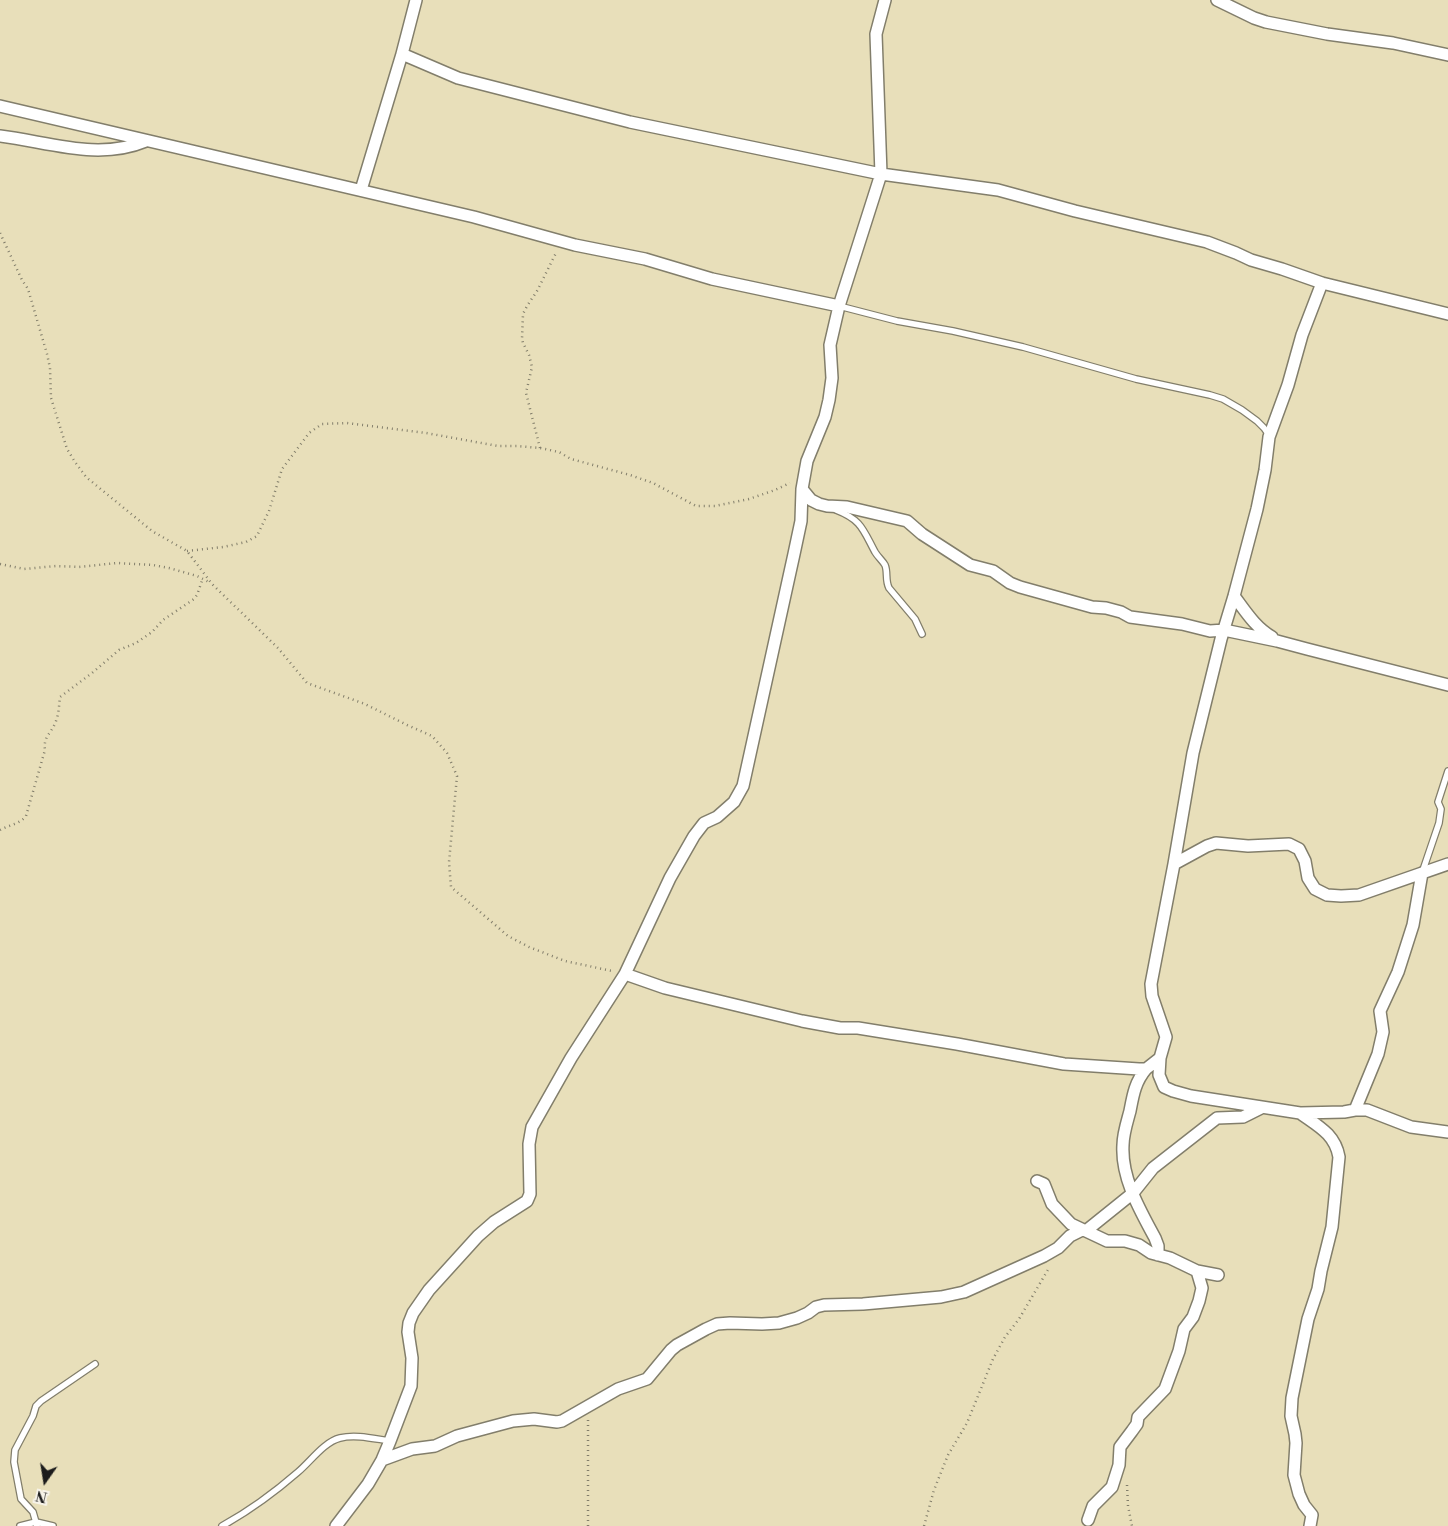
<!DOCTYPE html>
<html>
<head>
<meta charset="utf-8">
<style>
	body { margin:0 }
	#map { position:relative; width:1448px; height:1526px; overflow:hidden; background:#e8dfba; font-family:"Libre Bodoni",serif }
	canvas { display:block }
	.north { position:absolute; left:20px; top:1456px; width:50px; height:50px; -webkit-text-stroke:4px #f7f3e8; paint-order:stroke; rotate:193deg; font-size:14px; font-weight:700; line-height:20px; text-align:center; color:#1c1c1c }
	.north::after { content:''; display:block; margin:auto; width:18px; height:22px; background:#1c1c1c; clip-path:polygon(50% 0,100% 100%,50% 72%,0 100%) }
</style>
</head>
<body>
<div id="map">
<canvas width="1448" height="1526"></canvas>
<div class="north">N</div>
</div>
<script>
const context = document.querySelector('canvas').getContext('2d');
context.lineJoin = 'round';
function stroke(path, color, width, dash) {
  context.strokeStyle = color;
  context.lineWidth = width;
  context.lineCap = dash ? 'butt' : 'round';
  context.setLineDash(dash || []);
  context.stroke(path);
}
const path = new Path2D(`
	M0 233 22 280 28 289 47 354 50 368 51 398 67 449 75 462 86 477 152 531 187 551 212 584 278 648 307 683 365 704 407 725 432 736 447 753 457 776 449 862 451 887 508 936 529 947 565 961 612 971
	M540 448 526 393 532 367 529 355 523 343 522 339 523 314 527 306 537 291 556 253
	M187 551 223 547 246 542 257 536 269 511 282 469 309 433 322 424 347 423 426 433 498 446H517L540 448 559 452 571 459 630 475 653 483 696 506H715L749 499 775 490 790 483
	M0 564 24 569 56 566 79 567 117 563 153 565 169 568 197 576 209 582
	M0 830C9 825 20 824 26 816L45 750C43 736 52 733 56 721 59 713 59 705 60 697L92 673 119 650 136 643 152 632 163 620 194 599 197 595 203 578
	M1127 1485 1128 1506 1132 1526
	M588 1526V1419
	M924 1526 934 1490 948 1455 967 1423 993 1359 1005 1337 1019 1319 1049 1268`);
const service = new Path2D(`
	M839 306 897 321 953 331 1023 347 1136 379 1210 395 1223 399 1242 410 1257 421 1264 428 1269 435
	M836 510C862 520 863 530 875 552 878 557 882 560 885 565 888 572 885 580 889 588L915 619 922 634
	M1422 873 1439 823 1441 809 1438 802 1448 771
	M20 1526 36 1522 53 1526
	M37 1526 33 1512 21 1499 14 1462 15 1450 33 1416 36 1406 41 1401 95 1364
	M222 1526C249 1511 275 1492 298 1472 311 1461 324 1442 340 1438 356 1434 375 1439 390 1441`);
const minor = new Path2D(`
	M1217 0 1254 18 1266 22 1327 34 1393 43 1448 55
	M402 54 458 78 630 122 881 174 998 190 1075 211 1207 242 1236 253 1251 260 1282 269 1322 283 1448 314
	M0 106 474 217 575 245 645 259 712 279 839 306
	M0 136C49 142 98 161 146 141
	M361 190 402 54 416 0
	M1322 283 1302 335 1288 385 1269 437 1265 470 1257 509 1234 596 1221 639 1193 753 1174 864 1151 984 1152 996 1166 1037 1160 1058 1159 1075 1164 1087 1173 1091 1191 1096 1300 1113 1344 1112 1355 1110H1367L1411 1127 1448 1132
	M802 489 811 500 819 504 827 506 847 507 907 521 922 534 970 565 993 571 1010 583 1020 587 1092 607 1106 608 1121 612 1130 617 1182 624 1210 631 1224 630 1277 641 1307 649 1448 685
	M1234 596C1246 612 1255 627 1272 637
	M1174 864 1207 846 1216 843 1248 846 1289 844 1299 849 1305 861 1308 878 1315 889 1327 895 1341 896 1359 895 1448 864
	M625 974 665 988 802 1021 840 1028H858L957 1044 1064 1064 1139 1069H1146L1160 1058
	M1146 1069C1135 1082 1133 1095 1130 1111 1127 1122 1123 1134 1123 1145 1121 1178 1140 1210 1155 1238L1158 1246V1255
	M1355 1110 1378 1054 1383 1032 1380 1011 1398 972 1413 925 1422 873
	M1300 1113C1318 1126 1335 1134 1339 1157L1332 1227 1321 1271 1318 1289 1308 1319 1292 1398 1291 1416 1295 1434 1296 1443 1294 1475 1299 1494 1304 1505 1312 1515 1310 1526
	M1037 1181 1044 1184 1052 1204 1071 1224 1107 1241H1125L1139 1245 1151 1253 1170 1258 1197 1271 1218 1275
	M382 1460 412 1449 435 1446 457 1436 513 1421 534 1419 557 1422 562 1421 618 1389 647 1379 671 1350 677 1345 706 1329 717 1324 730 1323 762 1324 779 1323 797 1318 808 1313 816 1307 824 1305 863 1304 941 1297 964 1292 1044 1256 1058 1248 1070 1236 1082 1230H1087L1133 1193 1153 1168 1217 1118 1243 1117 1261 1108
	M1088 1520 1093 1506 1112 1487 1119 1465 1120 1447 1132 1431 1137 1424 1138 1417 1165 1389 1179 1351 1184 1329 1193 1317 1199 1301 1202 1288 1197 1271
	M336 1526 368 1484 382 1460 390 1441 411 1386 412 1358 408 1332 409 1323 413 1313 429 1290 478 1236 494 1222 527 1201 530 1194 529 1144 532 1127 571 1058 625 974 670 878 694 836 704 823 717 817 734 802 743 786 794 554 801 521 802 489 807 461 825 417 829 400 832 378 830 345 839 306 881 174 876 34 885 0`);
stroke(service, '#827e6b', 8);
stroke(minor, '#827e6b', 14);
stroke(path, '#827e6b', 2.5, [1, 4]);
stroke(service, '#fff', 5.5);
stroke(minor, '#fff', 11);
</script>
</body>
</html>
